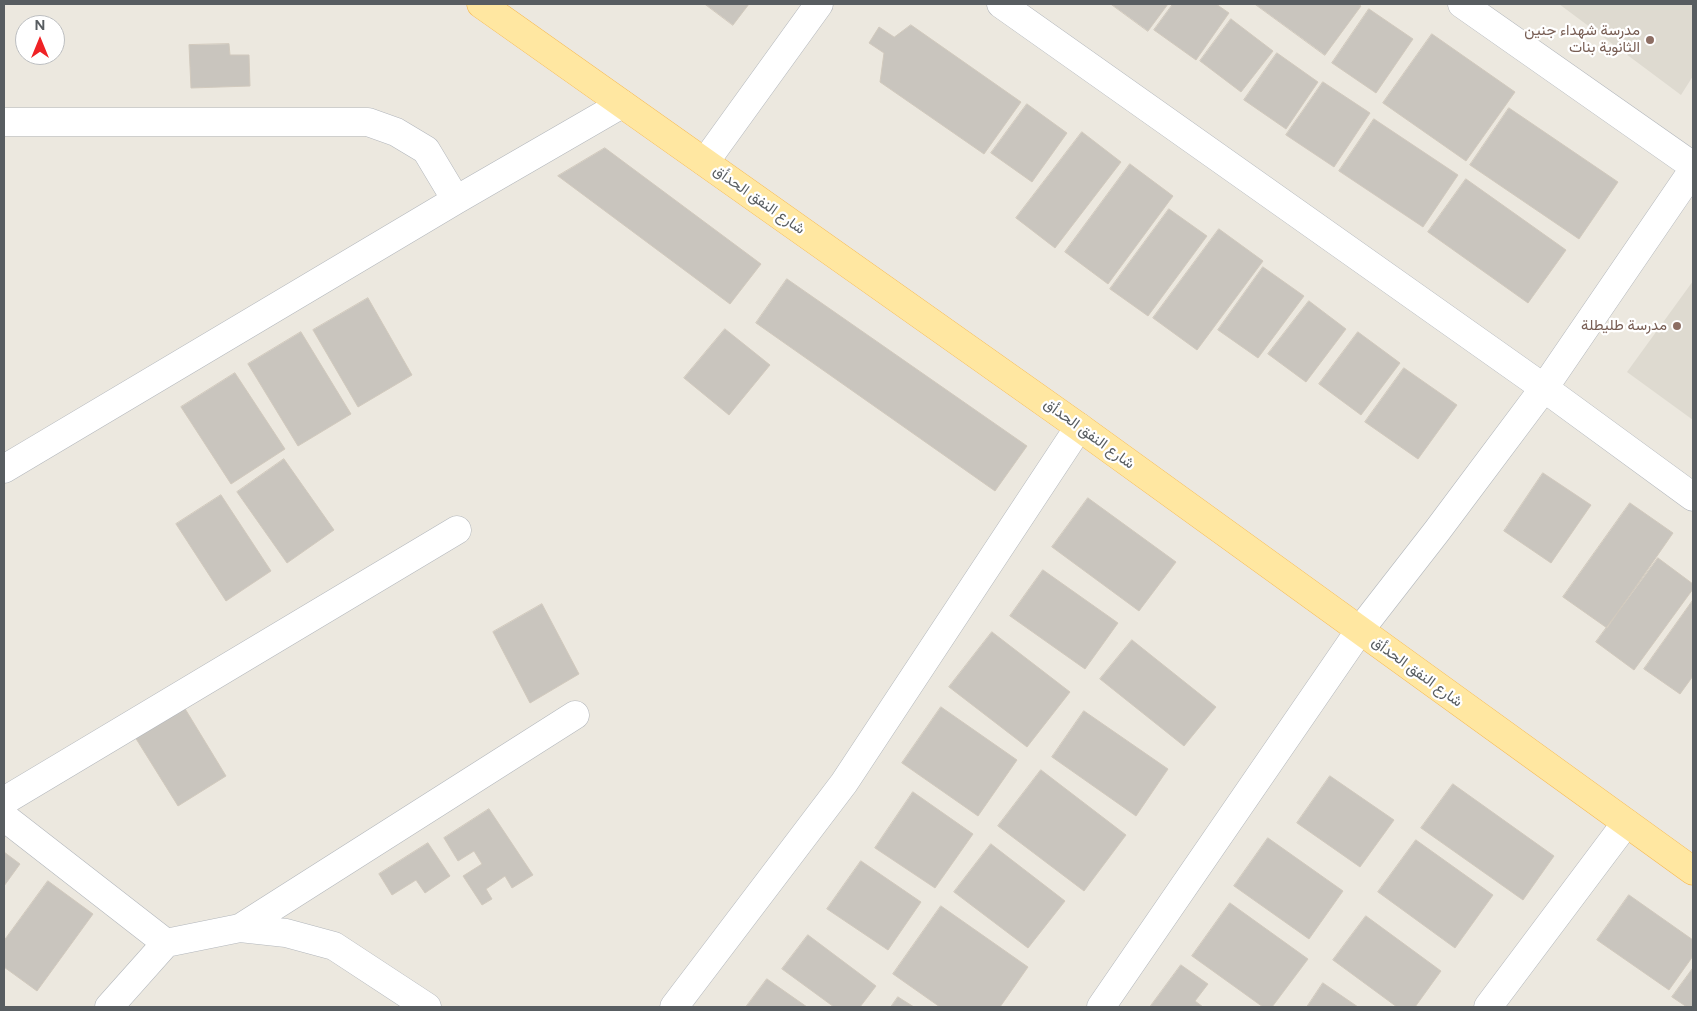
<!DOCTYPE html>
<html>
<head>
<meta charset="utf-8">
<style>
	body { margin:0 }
	#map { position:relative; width:1697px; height:1011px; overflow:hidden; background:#ece8df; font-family:Figtree,sans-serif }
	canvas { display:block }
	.frame { position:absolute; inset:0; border:5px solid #585d61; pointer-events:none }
	.north { position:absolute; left:15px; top:15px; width:50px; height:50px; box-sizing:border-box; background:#fff; border:1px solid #bcbec0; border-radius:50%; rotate:0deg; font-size:14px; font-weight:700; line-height:20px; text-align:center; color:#585d61 }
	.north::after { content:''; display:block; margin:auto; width:18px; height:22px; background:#ef2225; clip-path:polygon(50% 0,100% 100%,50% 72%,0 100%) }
</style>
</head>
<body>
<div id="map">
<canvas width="1697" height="1011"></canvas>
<div class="frame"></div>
<div class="north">N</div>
</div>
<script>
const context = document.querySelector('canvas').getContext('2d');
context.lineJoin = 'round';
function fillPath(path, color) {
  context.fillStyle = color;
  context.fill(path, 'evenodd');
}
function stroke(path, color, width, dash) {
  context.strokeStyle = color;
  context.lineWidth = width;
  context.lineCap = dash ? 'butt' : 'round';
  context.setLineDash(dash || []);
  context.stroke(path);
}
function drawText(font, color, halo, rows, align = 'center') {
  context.font = font + ' Figtree,Vazirmatn,sans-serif';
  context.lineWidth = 4.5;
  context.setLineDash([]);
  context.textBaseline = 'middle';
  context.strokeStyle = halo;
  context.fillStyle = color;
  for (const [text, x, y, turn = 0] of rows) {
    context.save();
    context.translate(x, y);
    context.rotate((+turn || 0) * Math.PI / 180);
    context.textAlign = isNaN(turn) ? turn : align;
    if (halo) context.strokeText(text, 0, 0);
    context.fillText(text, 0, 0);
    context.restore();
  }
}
const education = new Path2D(`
	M1559 4H1693V76L1681 95Z
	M1693 281V420L1627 372Z`);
const building = new Path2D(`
	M705 4H749L733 25Z
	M1111 4H1168L1148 31Z
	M1173 4H1216L1229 13 1196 60 1154 30Z
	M1255 4H1358L1361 6 1325 55Z
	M1369 9 1413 39 1376 93 1332 63Z
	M1231 19 1273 51 1241 92 1200 61Z
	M911 25 1021 102 984 154 880 82 884 53 869 43 879 27 894 37Z
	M1432 34 1515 92 1466 161 1383 103Z
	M229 44 230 55H249L250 86 191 88 189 45Z
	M1277 53 1318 82 1286 129 1244 100Z
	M1323 82 1370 113 1334 167 1286 135Z
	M1027 104 1067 133 1032 182 991 153Z
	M1509 108 1618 182 1579 239 1470 165Z
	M1374 119 1458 175 1423 227 1339 171Z
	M1082 132 1121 162 1055 248 1016 218Z
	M605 148 761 264 730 304 558 176Z
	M1130 164 1173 196 1108 284 1065 252Z
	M1466 179 1566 250 1528 303 1428 232Z
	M1169 209 1207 236 1148 316 1110 289Z
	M1219 229 1263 261 1197 350 1153 318Z
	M1263 267 1304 296 1258 358 1218 330Z
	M787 279 1027 446 995 491 756 323Z
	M368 298 412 375 358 407 313 330Z
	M1309 301 1346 329 1306 382 1268 354Z
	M725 329 770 365 729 415 684 378Z
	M301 332 351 414 298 446 248 364Z
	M1358 332 1400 363 1361 415 1319 384Z
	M1404 368 1457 405 1418 459 1365 422Z
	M235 373 285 449 231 484 181 407Z
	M284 459 334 530 287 563 237 492Z
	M1543 473 1591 505 1551 563 1504 531Z
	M221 495 271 571 226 601 176 524Z
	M1088 498 1176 562 1139 611 1052 547Z
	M1630 503 1673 533 1607 628 1563 597Z
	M1658 558 1693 584V589L1634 670 1596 642Z
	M1043 570 1118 623 1085 669 1010 616Z
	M1693 600V676L1680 694 1644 669Z
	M542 604 579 674 530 703 493 632Z
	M992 632 1070 692 1027 747 949 687Z
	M1132 640 1216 707 1184 746 1100 679Z
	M184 707 226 776 178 806 135 737Z
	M941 707 1017 760 978 816 902 763Z
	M1084 711 1168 769 1136 816 1052 757Z
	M1041 770 1126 835 1084 891 998 826Z
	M1330 776 1394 820 1360 867 1297 823Z
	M1453 784 1554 856 1523 900 1421 828Z
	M913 792 973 834 935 888 875 848Z
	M489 809 533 875 512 888 505 876 486 889 492 899 482 905 463 876 482 864 474 851 458 861 444 838Z
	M1268 838 1343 891 1309 939 1234 886Z
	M1416 840 1493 895 1455 948 1378 892Z
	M428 843 450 876 425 893 416 880 392 895 379 874Z
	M991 844 1065 901 1028 948 954 892Z
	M4 852 20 864 4 886Z
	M861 861 921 902 888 950 827 909Z
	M48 881 93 914 37 991 4 967V941Z
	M1629 895 1693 940V956L1669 990 1597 940Z
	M1230 903 1308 959 1272 1007H1263L1192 956Z
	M941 906 1028 967 1000 1007H940L893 974Z
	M1366 916 1441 971 1415 1007H1397L1333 960Z
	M808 935 876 986 860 1007H834L782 969Z
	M1181 965 1208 984 1195 1001 1203 1007H1150Z
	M1693 968V1007H1687L1672 997Z
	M767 979 807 1007H746Z
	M1323 983 1358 1007H1307Z
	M898 997 914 1007H891Z`);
const minor = new Path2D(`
	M1001 4 1544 388 1693 497
	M1462 4 1693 166
	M4 122H368L396 132 426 150 456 200
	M705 162 819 4
	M4 469 456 200 622 104
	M4 801 457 530
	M4 817 166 943
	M240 928 286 933 334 946 427 1007
	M109 1007 166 943 240 928 575 715
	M674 1007 844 783 1079 427
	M1101 1007 1360 630 1437 531 1544 388 1693 170
	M1488 1007 1626 823`);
const major = new Path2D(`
	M481 4 1079 427 1693 871`);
const markers = [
	[1650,40,5,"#8d6e63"],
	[1677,326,5,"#8d6e63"]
];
const educationNames = [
	["مدرسة شهداء جنين",1640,31],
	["الثانوية بنات",1640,48],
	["مدرسة طليطلة",1667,326]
];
const streetNames = [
	["شارع النفق الحدأق",759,200,35],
	["شارع النفق الحدأق",1089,434,36],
	["شارع النفق الحدأق",1417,672,36]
];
fillPath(education, '#dedad0');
fillPath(building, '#c9c5be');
stroke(building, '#d1c9bd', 1);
stroke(minor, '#b2b6bb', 29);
stroke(major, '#f6b74e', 29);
stroke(minor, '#fff', 28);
stroke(major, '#ffe7a1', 28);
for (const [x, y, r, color] of markers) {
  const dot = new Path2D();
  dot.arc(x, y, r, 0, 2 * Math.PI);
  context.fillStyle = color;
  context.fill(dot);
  stroke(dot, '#fff', 2);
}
drawText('15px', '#785e54', '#fff', educationNames, 'right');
drawText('15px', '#585d61', '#fff', streetNames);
</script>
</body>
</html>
